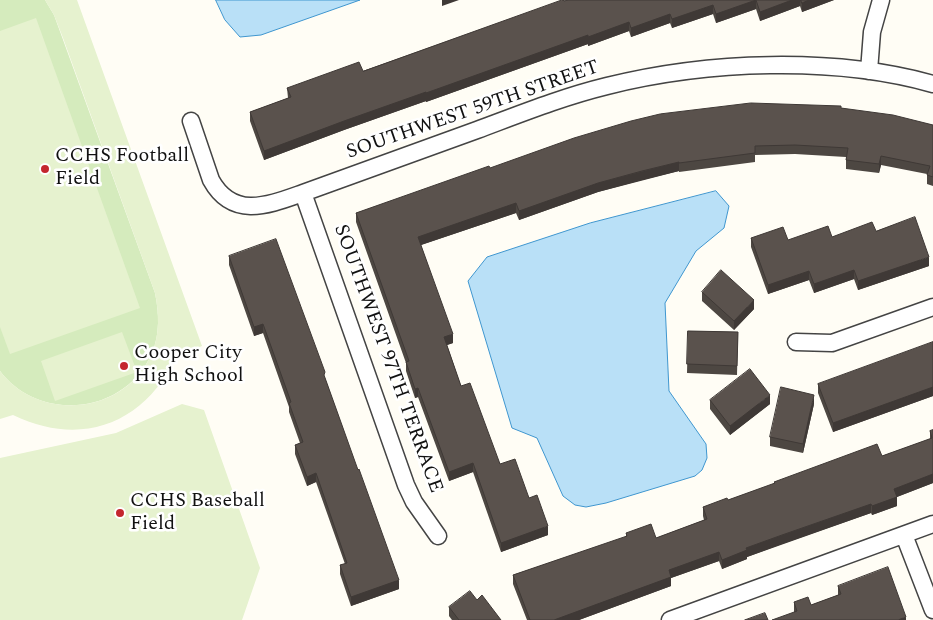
<!DOCTYPE html>
<html>
<head>
<meta charset="utf-8">
<style>
	body { margin:0 }
	canvas { display:block; background:#fffdf5 }
</style>
</head>
<body>
<canvas width="933" height="620"></canvas>
<script>
const context = document.querySelector('canvas').getContext('2d');
context.lineJoin = 'round';
function fillPath(path, color) {
  context.fillStyle = color;
  context.fill(path, 'evenodd');
}
function stroke(path, color, width, dash) {
  context.strokeStyle = color;
  context.lineWidth = width;
  context.lineCap = dash ? 'butt' : 'round';
  context.setLineDash(dash || []);
  context.stroke(path);
}
function drawText(font, color, halo, rows, align = 'center') {
  context.font = font + ' Spectral,serif';
  context.lineWidth = 5;
  context.setLineDash([]);
  context.textBaseline = 'middle';
  context.strokeStyle = halo;
  context.fillStyle = color;
  for (const [text, x, y, turn = 0] of rows) {
    context.save();
    context.translate(x, y);
    context.rotate((+turn || 0) * Math.PI / 180);
    context.textAlign = isNaN(turn) ? turn : align;
    if (halo) context.strokeText(text, 0, 0);
    context.fillText(text, 0, 0);
    context.restore();
  }
}
const green = new Path2D(`
	M0 0H45L54 15 155 293C159 313 160 334 152 353 125 415 39 423 0 371Z`);
const pitch = new Path2D(`
	M45 0H77L202 346 177 356C144 424 82 448 13 415L0 419V371C39 423 126 415 152 353 160 334 159 313 155 293L63 38 54 15Z
	M36 18 140 308 10 354 0 327V31Z
	M122 332 137 372 55 401 41 361Z
	M182 404 204 410 260 568 242 620H0V458L116 433Z`);
const water = new Path2D(`
	M216 0H360L261 35 240 37 225 20Z
	M716 191 729 206 724 228 696 251 665 303 669 391 706 444 707 458 702 470 695 476 606 503 586 507 575 505 563 496 537 438 512 428 468 281 487 257 590 223Z`);
const street = new Path2D(`
	M869 71 872 32 881 0
	M191 121 211 180C233 220 269 205 303 193 361 172 419 151 477 130 520 114 562 97 607 86 707 61 833 56 933 84
	M303 193 406 485 414 502 438 536
	M796 342 832 343 933 307
	M904 535 933 610
	M670 620 933 524`);
const wall = new Path2D(`
	M568 0H834L802 12 800 6 760 21 756 9 716 23 713 14 672 28 670 23 631 37 629 31 588 46V44L426 102V101L344 130 264 160 250 121V112L288 98 287 88 363 71Z
	M841 108 933 125V186L927 184V174L881 165 879 173 846 169V157L795 154 755 155V162L679 172V171L642 180 598 192 519 220 516 213 421 245 453 343 447 345 461 386 500 464 529 498 548 535 501 552 473 472 449 481 418 397 415 398 406 371V363L356 222V213L490 168Z
	M876 231 929 266 858 290 854 279 814 293 809 280 768 294 751 247V238L788 240 832 237Z
	M229 256 325 378 399 589 351 606 340 574V565L345 564 316 482 307 486 295 454V445L300 443 289 412V407L263 333 254 336 229 265Z
	M702 292 754 309 734 330 702 301Z
	M688 331 738 332 737 375 687 373Z
	M933 342V396L833 432 818 393V384Z
	M710 400 770 404 730 435 710 409Z
	M814 404 803 453 770 446V437Z
	M933 430V483L897 497V506L872 515 871 513 782 544 747 557V559L722 569 719 561 671 578V586L579 620H527L513 584V575L626 537V533L656 538 704 520 703 516V507L728 500 774 484V482L882 456 930 439V431Z
	M838 586 906 620 794 612V602L811 605 838 595Z
	M477 600 501 620H452L449 616V607Z`);
const shadedWall = new Path2D(`
	M442 0H459L442 6Z
	M756 0V9L716 23V14Z
	M792 0H800V6L760 21V12Z
	M809 0H834L802 12V3Z
	M713 5V14L672 28V19Z
	M670 14V23L631 37V28Z
	M629 22V31L588 46V37Z
	M588 35V44L426 102V93Z
	M426 92V101L344 130 264 160V151L344 121Z
	M881 156V165L879 173V164Z
	M679 162V171L598 192 519 220V211L598 183Z
	M516 203V213L418 246V237Z
	M929 257V266L858 290V281Z
	M854 270V279L814 293V284Z
	M809 271V280L768 294V285Z
	M754 300V309L734 330V321Z
	M263 324V333L254 336V327Z
	M453 334V343L444 346V337Z
	M933 387V396L833 432V423Z
	M418 388V397L415 398V389Z
	M770 395V404L730 435V426Z
	M814 395V404L803 453V444Z
	M473 463V472L449 481V472Z
	M316 473V482L307 486V477Z
	M933 474V483L894 498V489Z
	M897 497V506L872 515V506Z
	M871 504V513L747 557V559L722 569V560L746 548Z
	M548 526V535L501 552V543Z
	M719 552V561L671 578V586L579 620H554L669 570Z
	M399 580V589L351 606V597Z
	M906 617V620H898Z`);
const building = new Path2D(`
	M562 0H564V1L568 0H792L760 12 756 0 716 14 713 5 672 19 670 14 631 28 629 22 588 37V35L426 93V92L344 121 264 151 250 112 291 97 287 88 359 62 363 71Z
	M801 0H809L802 3Z
	M751 103 841 106V108L893 115 933 125V177L927 175 930 166 881 156 879 164 846 160 848 148 795 145 755 146V153L679 163V162L642 171 598 183 519 211 516 203 418 237 453 334 444 337 461 386 470 383 500 464 515 459 529 498 537 495 548 526 501 543 473 463 449 472 418 388 415 389 406 362 409 361 356 213 489 166 490 168 574 138 631 121 660 114Z
	M915 217 929 257 858 281 854 270 814 284 809 271 768 285 751 238 783 227 788 240 828 226 832 237 872 222 876 231Z
	M276 239 325 372 324 375 343 428 358 470 359 469 399 580 351 597 340 565 347 563 316 473 307 477 295 445 303 442 289 403 291 402 263 324 254 327 229 256Z
	M721 270 754 300 734 321 702 292Z
	M688 331 738 332 737 366 687 364Z
	M933 342V387L833 423 818 384Z
	M750 369 770 395 730 426 710 400Z
	M781 387 814 395 803 444 770 437Z
	M933 430V474L894 489 897 497 872 506 871 504 782 535 746 548 747 550 722 560 719 552 669 570 671 577 554 620H530L513 575 627 536 626 533 651 524 656 538 707 519 703 507 727 498 728 500 775 483 774 482 877 444 882 456 932 438 930 431Z
	M888 567 906 617 898 620H772L797 611 794 602 808 597 811 605 841 594 838 586Z
	M470 591 477 600 482 595 501 620H459L449 607Z
	M765 613 768 620H745Z`);
const markers = [
	[45,169,5,"#c4262e"],
	[124,366,5,"#c4262e"],
	[120,513,5,"#c4262e"]
];
const streetNames = [
	["SOUTHWEST 59TH STREET",473,111,-19],
	["SOUTHWEST 97TH TERRACE",387,359,70]
];
const poiNames = [
	["CCHS Football",55,157],
	["Field",55,180],
	["Cooper City",134,354],
	["High School",134,377],
	["CCHS Baseball",130,502],
	["Field",130,525]
];
fillPath(green, '#d5ebbd');
fillPath(pitch, '#e6f2cf');
fillPath(water, '#b9e0f7');
stroke(water, '#3f96cf', 1);
stroke(street, '#444', 19);
stroke(street, '#fff', 16);
fillPath(wall, '#4d4742');
fillPath(shadedWall, '#3f3936');
fillPath(building, '#5a524d');
stroke(building, '#3f3936', 1);
for (const [x, y, r, color] of markers) {
  const dot = new Path2D();
  dot.arc(x, y, r, 0, 2 * Math.PI);
  context.fillStyle = color;
  context.fill(dot);
  stroke(dot, '#fff', 2);
}
drawText('20px', '#111', '#fff', streetNames);
drawText('20px', '#111', '#fff', poiNames, 'left');
</script>
</body>
</html>
